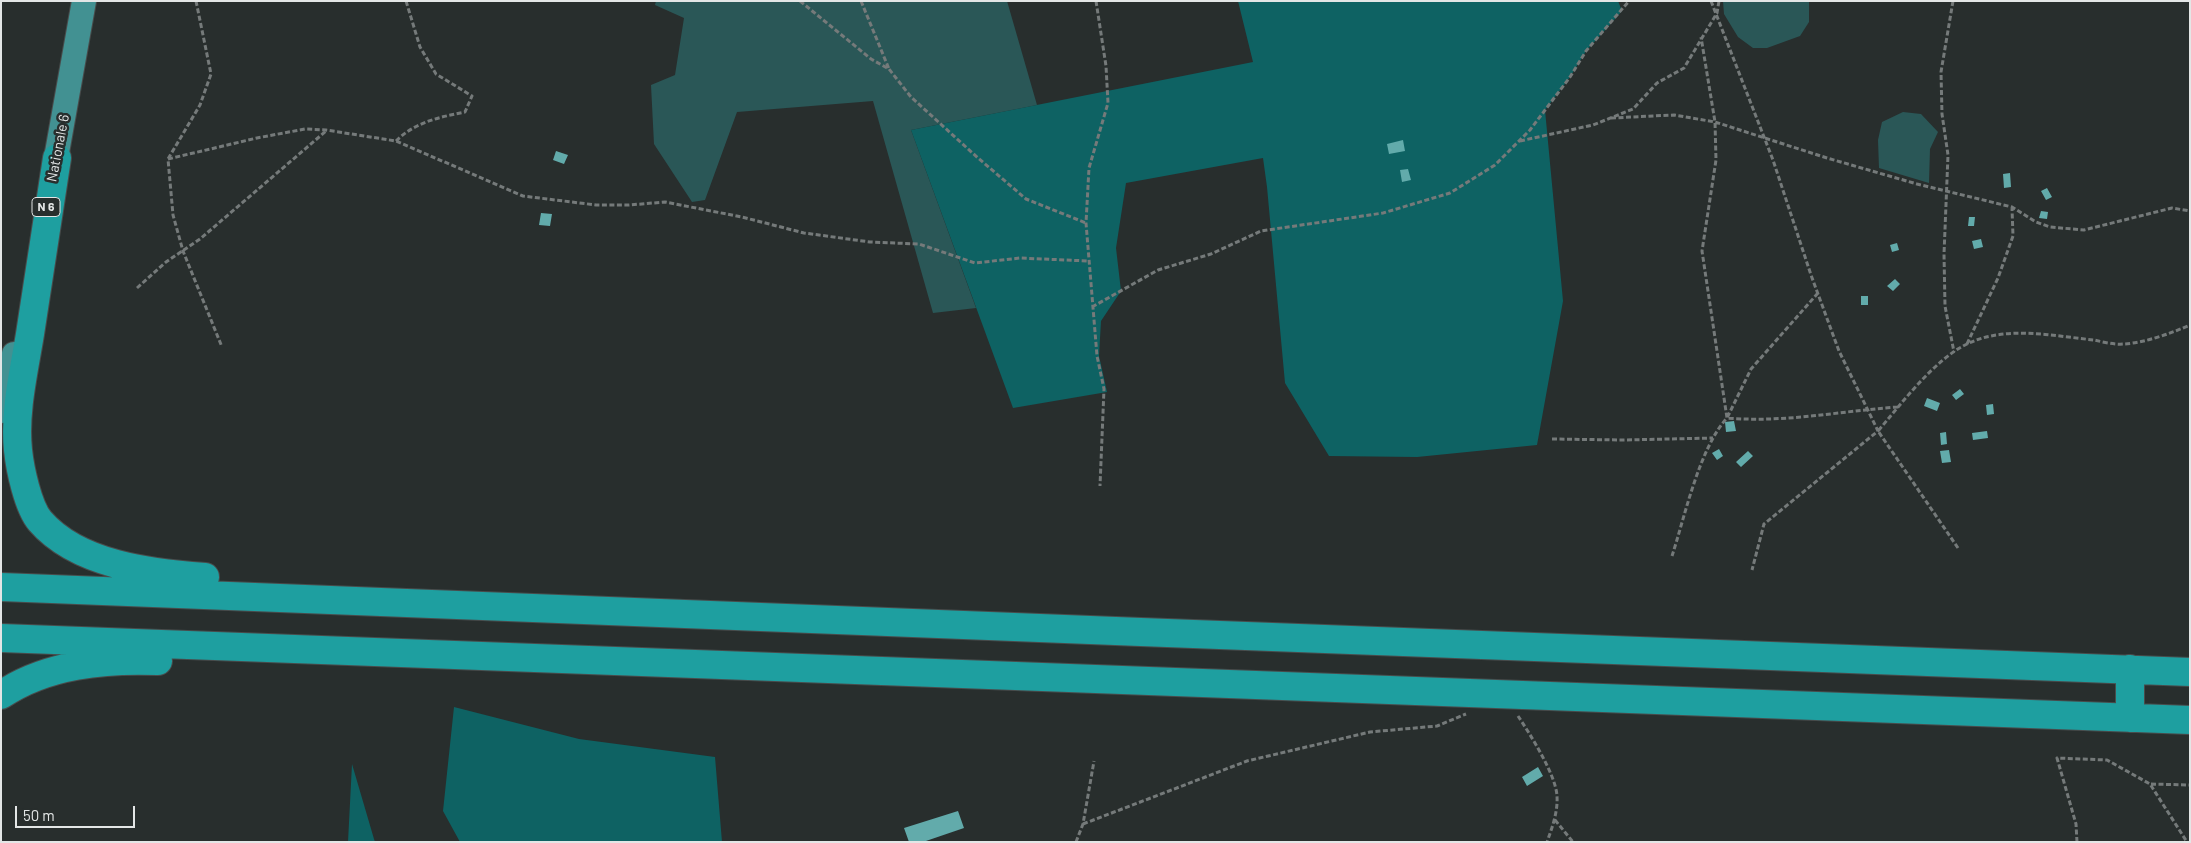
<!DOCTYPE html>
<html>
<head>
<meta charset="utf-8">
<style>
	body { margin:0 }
	#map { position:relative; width:2191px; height:843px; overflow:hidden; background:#282e2d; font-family:Barlow,sans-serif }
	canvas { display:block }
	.frame { position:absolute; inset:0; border:2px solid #e3e6e6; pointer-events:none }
	.scale { position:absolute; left:15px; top:806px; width:120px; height:22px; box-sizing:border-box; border:2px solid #e3e6e6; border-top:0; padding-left:6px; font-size:15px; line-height:18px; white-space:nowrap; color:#e3e6e6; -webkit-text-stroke:4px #282e2d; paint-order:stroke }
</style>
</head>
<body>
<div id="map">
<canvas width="2191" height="843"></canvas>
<div class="frame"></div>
<div class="scale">50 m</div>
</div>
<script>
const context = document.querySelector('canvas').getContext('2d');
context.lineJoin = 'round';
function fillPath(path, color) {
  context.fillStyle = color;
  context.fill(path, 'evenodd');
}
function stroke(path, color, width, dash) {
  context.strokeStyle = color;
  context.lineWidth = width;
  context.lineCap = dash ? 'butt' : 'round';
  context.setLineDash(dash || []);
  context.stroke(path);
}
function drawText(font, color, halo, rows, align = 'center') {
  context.font = font + ' Barlow,sans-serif';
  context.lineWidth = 5;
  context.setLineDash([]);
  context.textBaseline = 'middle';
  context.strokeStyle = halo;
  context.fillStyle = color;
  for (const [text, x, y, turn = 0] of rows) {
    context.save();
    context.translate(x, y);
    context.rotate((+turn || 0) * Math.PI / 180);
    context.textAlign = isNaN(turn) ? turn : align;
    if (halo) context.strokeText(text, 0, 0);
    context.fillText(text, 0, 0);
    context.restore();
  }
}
const green = new Path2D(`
	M656 1H1007L1037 105 911 130 976 308 933 313 873 101 737 112 705 200 692 202 654 144 651 85 675 75 684 18 655 5Z
	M1723 1H1809V22L1800 36 1767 48H1753L1738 37 1724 14Z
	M1903 112 1921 114 1938 132 1930 149 1929 183 1879 168 1878 140 1882 122Z`);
const forest = new Path2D(`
	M1238 1H1618L1622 11 1586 51 1570 77 1545 110 1563 301 1537 445 1417 457 1329 456 1285 383 1267 187 1263 158 1126 183 1116 248 1121 291 1101 321 1099 356 1107 392 1013 408 911 130 1253 62Z
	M454 707 579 739 715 757 722 842H460L443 811Z
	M352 764 374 839 375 842H348Z`);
const building = new Path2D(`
	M1403 140 1405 151 1389 154 1387 144Z
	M556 151 568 155 564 164 553 160Z
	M1408 169 1411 180 1402 182 1400 170Z
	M2010 173 2011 187 2004 188 2003 174Z
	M2047 188 2052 197 2046 200 2041 191Z
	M2041 211 2048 212 2047 219 2039 218Z
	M541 213 552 214 550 226 539 225Z
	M1969 217H1975L1974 226H1968Z
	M1981 239 1983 247 1974 249 1972 241Z
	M1897 243 1899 250 1892 252 1890 245Z
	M1895 279 1900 284 1893 291 1887 286Z
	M1861 296H1868V305H1861Z
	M1960 389 1964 394 1956 400 1952 395Z
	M1927 398 1940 403 1937 411 1924 406Z
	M1993 404 1994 414 1987 415 1986 405Z
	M1734 421 1736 431 1726 432 1725 422Z
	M1987 431 1988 438 1973 440 1972 433Z
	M1946 432 1947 444 1941 445 1940 433Z
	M1719 449 1723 456 1717 460 1712 453Z
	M1949 450 1951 462 1942 463 1940 451Z
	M1748 451 1753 456 1741 467 1736 462Z
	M1538 767 1543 776 1527 786 1522 777Z
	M958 811 964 828 923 842H909L904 828Z`);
const path = new Path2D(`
	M196 1 211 74 200 105 168 159 173 215 183 251 222 347
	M800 1 871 59 889 69 911 97 978 158 1026 199 1086 223
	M861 1 889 69
	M1096 1 1106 66 1108 103 1089 168 1086 223 1097 356 1104 389 1100 486
	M1711 1 1773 160 1811 275 1839 351 1878 431 1764 524 1752 570
	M1953 1 1941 72 1942 114 1948 155 1944 254 1945 306 1954 352
	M1611 118 1674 115 1715 122 1827 158 1917 184 2012 207 2036 222 2050 227 2084 230 2172 208 2190 211
	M396 141C415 122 440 117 465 112L472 96 436 74 420 47 406 1
	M1520 141 1593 125 1633 109 1657 83 1684 68 1717 13 1719 1
	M168 159 257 138 305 129 326 130 396 141 523 196 596 205H629L665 202 742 217 804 233 870 242 919 244 975 263 1020 258 1088 261
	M137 288 166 262 200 239 326 131
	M1818 293 1751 369 1727 418C1787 423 1839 411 1898 407
	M1092 307 1158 270 1211 254 1261 231 1383 213 1450 193 1495 165 1530 130 1570 77 1586 51 1629 1
	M1967 344 1998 278 2013 236 2012 208
	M1552 439 1623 440 1713 438
	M1958 548 1878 431C1901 404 1935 359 1967 344 2006 325 2053 336 2094 340 2103 342 2115 345 2124 344 2144 343 2172 333 2190 325
	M1672 556C1685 516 1699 449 1727 418L1702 251 1716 160 1715 122 1701 37
	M1518 716C1530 734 1556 775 1557 796 1558 812 1552 828 1547 842
	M2151 784 2190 785
	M1555 820 1573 842
	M1083 824 1247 761 1370 732 1437 726 1466 714
	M1076 842 1083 824 1094 761
	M2077 842 2076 824 2057 758 2107 760 2150 784 2187 842`);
const major = new Path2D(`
	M53 175 84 1
	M1 411 14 354`);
const highway = new Path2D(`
	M57 158C48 217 39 275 30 334 24 371 14 412 18 450 20 469 28 507 40 521 78 565 151 573 205 577
	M1 587C731 617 1460 644 2190 672
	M1 638 2190 720
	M1 695C47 664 105 659 158 661
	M2130 718V669`);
const shields = [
	[46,207,28]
];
const shieldNames = [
	["N 6",46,207]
];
const streetNames = [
	["Nationale 6",58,148,-79]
];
fillPath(green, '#2a5757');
fillPath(forest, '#0e6263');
fillPath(building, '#62abab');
stroke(major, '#484c4c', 26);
stroke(highway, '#484c4c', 30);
stroke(path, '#757a7a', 3, [5, 2.5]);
stroke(major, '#429192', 24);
stroke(highway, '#1e9fa0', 28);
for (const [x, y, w] of shields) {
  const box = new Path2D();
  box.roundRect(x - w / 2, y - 9.5, w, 19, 4);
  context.fillStyle = '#282e2d';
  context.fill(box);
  stroke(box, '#e3e6e6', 1);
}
drawText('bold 12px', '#e3e6e6', null, shieldNames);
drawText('14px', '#e3e6e6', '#282e2d', streetNames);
</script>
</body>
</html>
